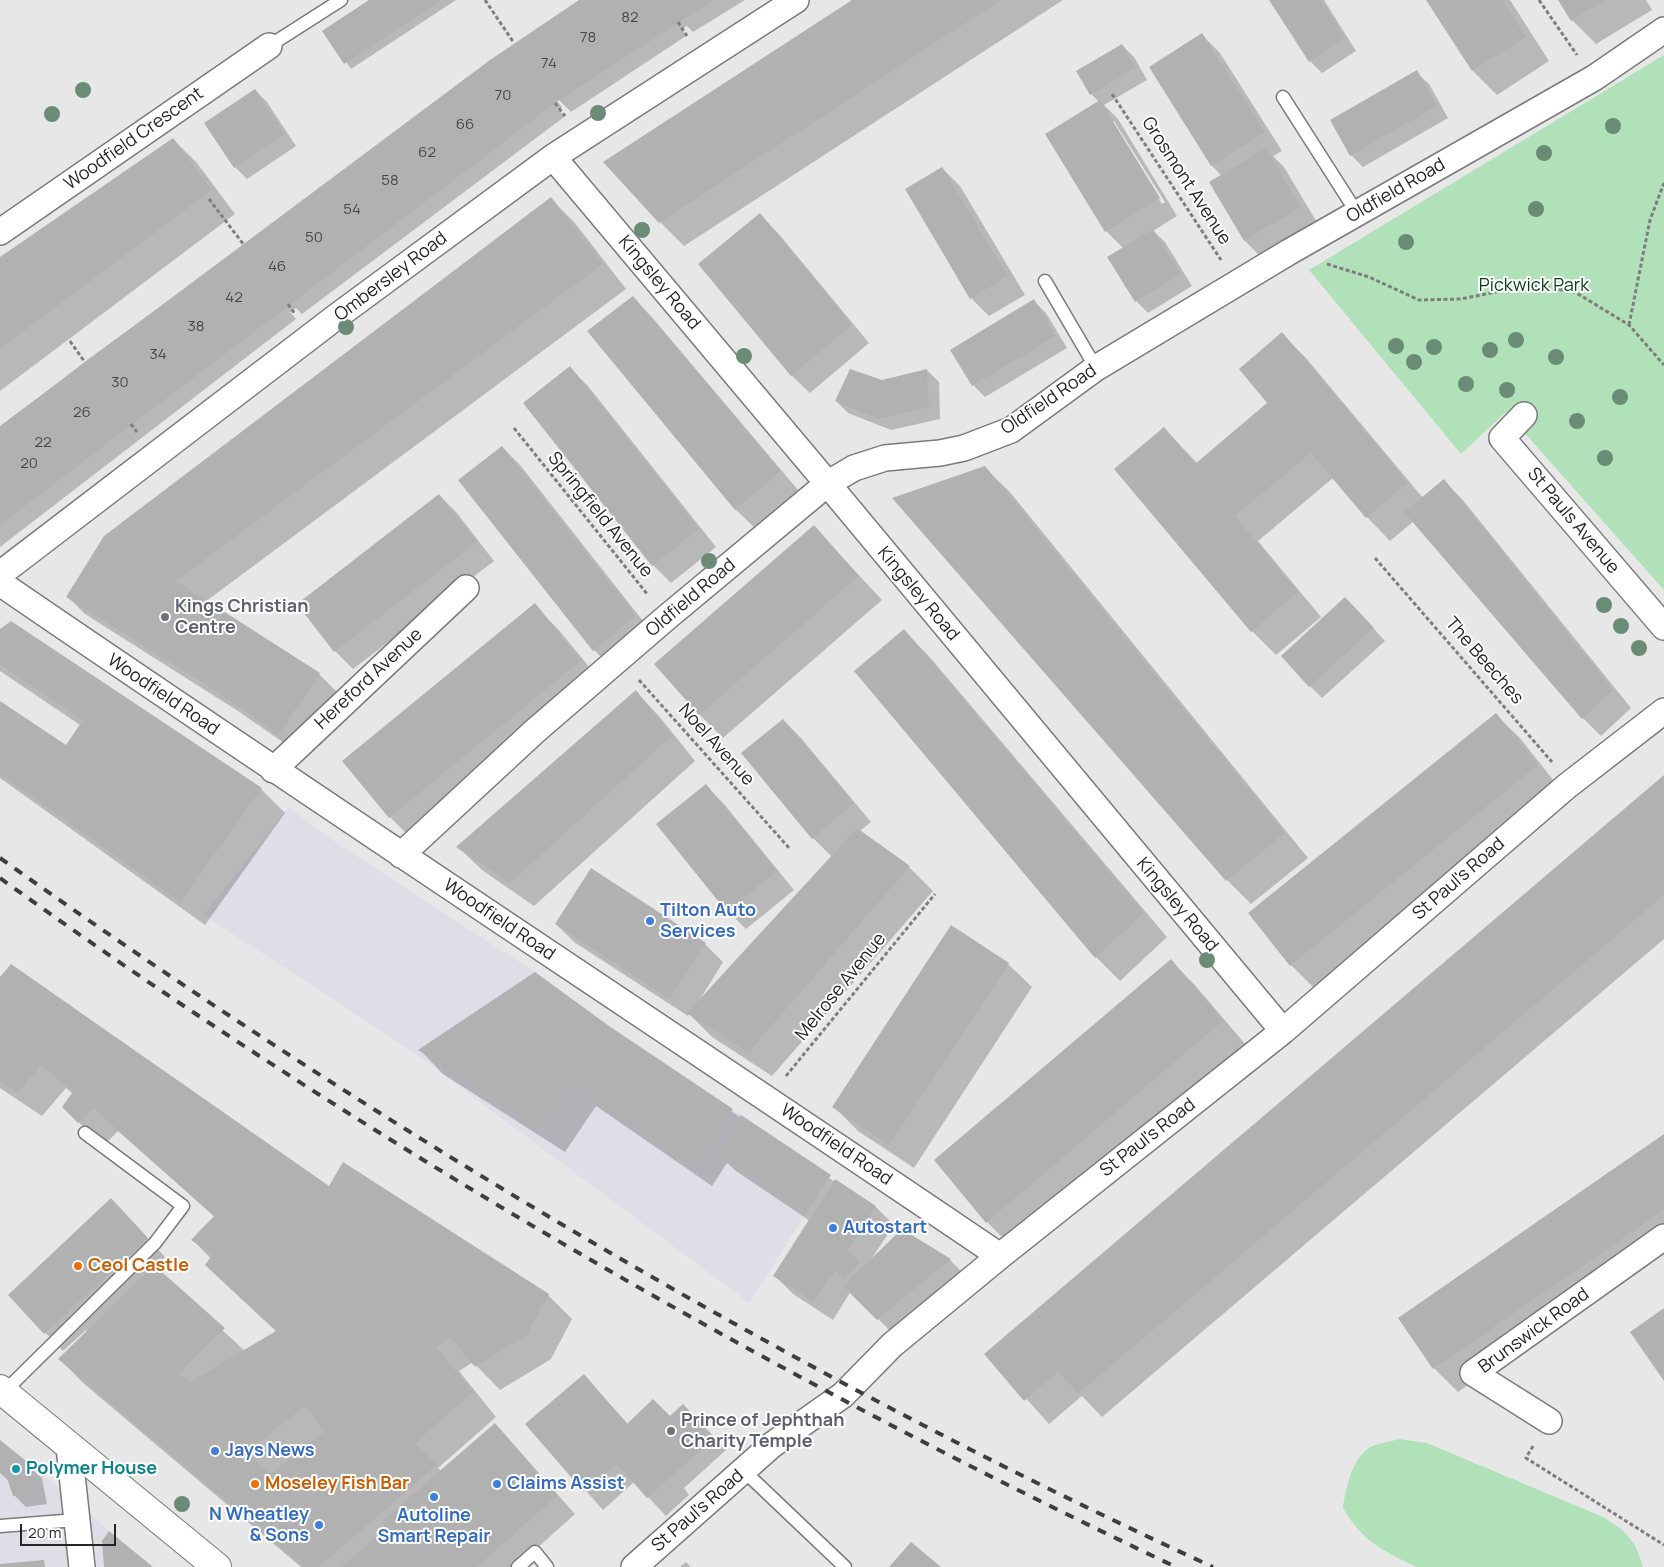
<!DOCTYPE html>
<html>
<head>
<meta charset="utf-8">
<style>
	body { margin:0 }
	#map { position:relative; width:1664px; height:1567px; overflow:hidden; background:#e7e7e8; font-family:Manrope,sans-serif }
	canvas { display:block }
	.scale { position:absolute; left:20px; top:1524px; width:96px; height:22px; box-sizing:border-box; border:2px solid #252525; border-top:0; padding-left:6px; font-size:15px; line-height:18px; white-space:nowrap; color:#252525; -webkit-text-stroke:4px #fff; paint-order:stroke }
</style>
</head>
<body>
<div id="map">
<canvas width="1664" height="1567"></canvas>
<div class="scale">20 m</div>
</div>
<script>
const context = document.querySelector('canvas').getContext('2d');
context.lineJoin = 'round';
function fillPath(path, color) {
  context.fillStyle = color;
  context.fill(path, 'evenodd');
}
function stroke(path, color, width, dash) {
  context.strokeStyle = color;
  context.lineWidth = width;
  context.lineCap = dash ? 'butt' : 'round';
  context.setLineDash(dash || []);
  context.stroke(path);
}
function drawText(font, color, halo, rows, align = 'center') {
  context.font = font + ' Manrope,sans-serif';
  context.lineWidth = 4;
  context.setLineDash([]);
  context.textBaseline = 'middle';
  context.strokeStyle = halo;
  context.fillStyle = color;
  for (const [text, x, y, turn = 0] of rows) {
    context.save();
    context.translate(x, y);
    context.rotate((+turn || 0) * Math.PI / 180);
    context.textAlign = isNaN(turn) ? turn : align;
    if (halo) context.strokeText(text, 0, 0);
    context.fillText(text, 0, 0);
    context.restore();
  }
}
const built = new Path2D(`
	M288 807 338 844 535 972 609 1026 831 1175 749 1303 416 1054 204 915Z
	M0 1440 32 1466 153 1567H0Z`);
const green = new Path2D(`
	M1664 55V590L1506 412 1461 454 1309 270Z
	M1399 1439 1427 1443 1603 1517C1627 1532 1635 1539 1643 1567H1417C1383 1551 1363 1542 1343 1508 1345 1490 1352 1459 1369 1448 1376 1443 1390 1442 1399 1439Z`);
const shadow = new Path2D(`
	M371 0H456L351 69 324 31Z
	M582 0H745L693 32 687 26 682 29 686 36 571 112 558 99H555L562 107 559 110 564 117 302 314 296 308 290 312 296 319 0 547V428L87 360Z
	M854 0H1063L684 246 660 222Z
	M1271 0H1324L1356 51 1322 73 1310 61Z
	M1428 0H1510L1549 61 1497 95 1473 71Z
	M1560 0H1646L1652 10 1596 44 1572 20Z
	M1202 35 1220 53 1282 151 1273 156 1284 167 1319 226 1263 259 1245 241 1211 183 1222 176 1212 166 1150 68Z
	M1122 45 1134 57 1147 80 1104 105 1118 119 1177 216 1153 231 1165 242 1192 286 1148 313 1136 301 1109 258 1124 249 1106 231 1099 102 1091 94ZM1111 121H1114L1165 202 1162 204Z
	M1416 72 1429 84 1448 118 1363 167 1351 155Z
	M255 90 267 102 296 146 247 179 235 167Z
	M173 139 197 163 235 214 0 391V259Z
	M942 168 960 186 1025 295 989 316 971 298Z
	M551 199 575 223 626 289 205 602 319 674 337 692 297 752 238 711 85 614 67 596Z
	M760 215 778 233 869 343 810 393 791 375Z
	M633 298 651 316 798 490 754 527 735 509Z
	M1034 301 1046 313 1067 348 985 397 973 385 952 350Z
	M1282 334 1306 358 1423 498 1444 481 1462 499 1631 708 1601 736 1583 718 1414 521 1390 541 1367 517 1333 478 1258 541 1321 617 1276 655 1252 631 1164 428 1197 463 1269 403Z
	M570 368 588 386 716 547 671 583 653 565Z
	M927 370 939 382 940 419 891 430 848 413 836 401Z
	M502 447 520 465 654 635 612 668 594 650Z
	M984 467 1009 491 1308 858 1251 904 1227 880Z
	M439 495 457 513 494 561 353 669 335 651 299 604Z
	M814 527 882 600 723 738 699 714Z
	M534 605 558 629 604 685 414 841 390 817 344 761Z
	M1357 610 1385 641 1322 698 1310 686Z
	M0 631 261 789 285 813 205 925 0 778V703L66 747 80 725 0 671Z
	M904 631 928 655 1167 937 1120 981 1096 957 856 671Z
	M636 692 659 716 695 761 534 906 482 870 458 847Z
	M1496 715 1520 738 1561 790 1315 989 1291 965Z
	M783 720 801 738 871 822 860 831 909 867 933 891 772 1076 712 1037 689 1014 688 1016 574 942 556 924 705 944 723 962 699 1001 832 857 813 838Z
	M1664 776V939L1102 1417 1082 1396 1049 1424 986 1354Z
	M706 786 724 804 794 890 746 929 728 911Z
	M1170 960 1194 984 1246 1045 1011 1246 987 1222Z
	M1008 964 1032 987 914 1168 858 1131 834 1107Z
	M0 979 329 1188 548 1295 572 1319 551 1359 500 1390 473 1362 459 1371 496 1417 438 1468 441 1471 495 1425 575 1514 516 1567H301L83 1383 60 1359 87 1332 86 1330 63 1351 9 1295 129 1218 165 1257 154 1267 245 1351 277 1332 206 1265 211 1259 193 1240 215 1217 118 1131 103 1146 63 1107 73 1094 66 1088 42 1116 0 1088Z
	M608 1027 835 1182 876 1207 894 1225 872 1258 902 1231 950 1260 962 1272 890 1331 851 1291 833 1320 793 1294 775 1276 810 1221 736 1171 727 1163 712 1186 596 1106 565 1152 443 1074 420 1050Z
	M1664 1135V1250L1458 1392 1434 1368Z
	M584 1376 629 1425 670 1418H695L726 1450 684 1488 689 1495 666 1516 634 1482 603 1510 527 1424Z
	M0 1442 42 1478 47 1504 26 1507 14 1495 9 1481 0 1473Z
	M686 1562 691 1567H680Z`);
const building = new Path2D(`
	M369 0H442L344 64 322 31Z
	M579 0H714L558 101 0 525V426L490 60Z
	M852 0H1001L659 223 603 162Z
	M1269 0H1321L1345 38 1309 62Z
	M1426 0H1502L1526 37 1472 71Z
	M1558 0H1605L1571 21Z
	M1202 33 1265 132 1211 166 1149 67Z
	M1122 44 1136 68 1090 95 1076 71Z
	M1417 70 1437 106 1350 156 1330 120Z
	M255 89 285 134 234 168 204 123Z
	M1100 100 1160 198 1105 232 1045 134Z
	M173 138 212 190 0 349V257Z
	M1266 148 1301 207 1244 241 1209 182Z
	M942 167 1008 276 970 299 905 189Z
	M551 197 603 264 176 581 320 673 278 735 219 693 66 597 104 536Z
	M760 213 852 325 791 376 698 264Z
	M1153 229 1181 274 1135 302 1107 257Z
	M633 296 781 471 735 510 587 331Z
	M1034 299 1056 336 972 386 950 350Z
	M1282 332 1408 483 1366 518 1311 453 1235 516 1298 592 1251 632 1114 469 1164 427 1195 464 1267 403 1239 369Z
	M570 366 699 529 652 566 523 403Z
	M850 369 882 380 927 369 929 407 878 419 835 401Z
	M502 446 636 616 593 651 458 480Z
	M985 466 1285 833 1226 881 892 498Z
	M1444 479 1613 690 1582 719 1404 512Z
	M439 494 477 542 334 652 297 604Z
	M814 525 859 576 699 715 654 664Z
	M1345 597 1374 628 1309 687 1281 656Z
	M535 603 581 661 389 818 342 761Z
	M11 621 262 788 180 902 0 774V701L66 745 83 720 0 665V629Z
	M904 629 1144 913 1095 958 854 671Z
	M636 690 672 736 510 883 456 847Z
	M1496 713 1538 765 1290 966 1248 913Z
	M783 719 854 803 812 839 741 753Z
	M1664 775V895L1078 1394 1059 1371 1024 1401 984 1354Z
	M706 784 777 871 727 912 656 824Z
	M857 828 910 866 748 1053 687 1013Z
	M591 868 706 943 669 999 555 924Z
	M951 925 1009 963 889 1145 832 1107Z
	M1171 959 1223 1021 986 1223 934 1160Z
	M11 964 329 1186 343 1162 549 1294 527 1335 475 1367 450 1337 436 1347 473 1392 415 1443 437 1465 319 1567H304L58 1359 154 1265 225 1328 179 1374 190 1382 276 1331 205 1265 212 1255 191 1240 214 1216 93 1108 78 1123 62 1107 73 1092 41 1065 18 1093 0 1081V977ZM305 1406 325 1431 271 1473 246 1453Z
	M535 972 609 1026 733 1109 693 1168 570 1084 541 1129 418 1050Z
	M741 1115 831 1175 805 1213 716 1153Z
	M1664 1134V1210L1433 1369 1398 1318Z
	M835 1179 876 1206 847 1251 860 1262 843 1280 835 1270 814 1302 773 1276Z
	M111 1198 148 1238 44 1334 8 1295Z
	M902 1229 951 1259 877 1320 843 1286Z
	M1664 1308V1381L1630 1332Z
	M584 1374 627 1424 653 1399 670 1416 683 1404 715 1438 647 1498 617 1464 584 1492 525 1424Z
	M495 1423 558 1495 477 1567H341L386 1528 381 1522Z
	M0 1440 31 1465 35 1492 13 1496 7 1478 0 1473Z
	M109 1531 153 1567H104L102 1541Z
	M911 1542 941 1567H889Z
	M44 1560 45 1567H0V1564Z`);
const path = new Path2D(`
	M485 0 514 43
	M1539 0 1577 55
	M678 22 687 36
	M1112 94 1221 260
	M555 103 565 116
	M209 199 244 245
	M1327 264 1369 277 1419 300 1460 299 1532 285 1575 292 1629 325 1664 365
	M288 304 295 314
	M1629 325 1650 220 1664 183
	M70 341 84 361
	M131 424 137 432
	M514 428 648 595
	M1375 558 1552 762
	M639 680 790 849
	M786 1076 935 894
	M1533 1446 1526 1458 1664 1545`);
const service = new Path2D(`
	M269 46 341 0
	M1283 97 1357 213
	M1045 281 1096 368
	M4 1392 155 1243 183 1206 85 1133
	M744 1471 845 1567
	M0 1526 76 1520
	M518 1567 535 1552 547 1567`);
const minor = new Path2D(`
	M553 157 817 471 1283 1031
	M0 232 269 46
	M1524 415 1502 438 1664 627
	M0 574 336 317 553 157 796 0
	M0 583C331 810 667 1030 1000 1256
	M273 770 466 588
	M401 855 535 731 666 618 827 484 854 468 885 458 940 453 964 448 1011 430 1096 368 1289 252 1594 78 1664 30
	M1549 1421 1473 1373 1664 1237
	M69 1447 82 1567
	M634 1567 772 1445 843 1395 892 1345 1000 1256 1283 1031 1567 786 1664 711`);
const tertiary = new Path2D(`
	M0 1389 217 1567`);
const rail = new Path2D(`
	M0 858C382 1130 787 1371 1213 1567
	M0 878C369 1144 765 1372 1176 1567`);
const trees = [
	[83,90],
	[598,113],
	[52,114],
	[1613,126],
	[1544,153],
	[1536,209],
	[642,230],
	[1406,242],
	[346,327],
	[1516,340],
	[1396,346],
	[1434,347],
	[1490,350],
	[744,356],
	[1556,357],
	[1414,362],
	[1466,384],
	[1507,390],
	[1620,397],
	[1577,421],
	[1605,458],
	[709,561],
	[1604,605],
	[1621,626],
	[1639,648],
	[1207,960],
	[182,1504]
];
const markers = [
	[165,617,5,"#6b7280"],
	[650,921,5,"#3f7fe0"],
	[833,1228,5,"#3f7fe0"],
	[78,1266,5,"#e8710a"],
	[671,1431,5,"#6b7280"],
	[215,1451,5,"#3f7fe0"],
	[16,1469,5,"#0f9aa8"],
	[255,1484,5,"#e8710a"],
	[497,1484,5,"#3f7fe0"],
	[434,1497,5,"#3f7fe0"],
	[319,1525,5,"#3f7fe0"]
];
const numberNames = [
	["82",630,18],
	["78",588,38],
	["74",549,64],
	["70",503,96],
	["66",465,125],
	["62",427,153],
	["58",390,181],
	["54",352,210],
	["50",314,238],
	["46",277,267],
	["42",234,298],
	["38",196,327],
	["34",158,355],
	["30",120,383],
	["26",82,413],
	["22",43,443],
	["20",29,464]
];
const streetNames = [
	["Woodfield Crescent",134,139,-35],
	["Grosmont Avenue",1186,181,57],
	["Oldfield Road",1396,191,-30],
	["Ombersley Road",391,277,-37],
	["Kingsley Road",659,283,50],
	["Oldfield Road",1049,400,-34],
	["Springfield Avenue",600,515,51],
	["St Pauls Avenue",1573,521,50],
	["Kingsley Road",918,594,50],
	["Oldfield Road",691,598,-40],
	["The Beeches",1484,661,49],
	["Hereford Avenue",369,679,-43],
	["Woodfield Road",163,695,34],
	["Noel Avenue",716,745,48],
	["St Paul's Road",1459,879,-41],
	["Kingsley Road",1177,905,50],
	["Woodfield Road",499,920,34],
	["Melrose Avenue",841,987,-51],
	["St Paul's Road",1148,1138,-38],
	["Woodfield Road",836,1145,34],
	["Brunswick Road",1534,1331,-36],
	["St Paul's Road",698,1511,-41]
];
const parkNames = [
	["Pickwick Park",1534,286]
];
const worshipNames = [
	["Kings Christian",175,607],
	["Centre",175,628],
	["Prince of Jephthah",681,1421],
	["Charity Temple",681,1442]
];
const shopNames = [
	["Tilton Auto",660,911],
	["Services",660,932],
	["Autostart",843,1228],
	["Jays News",225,1451],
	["Claims Assist",507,1484],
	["N Wheatley",309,1515,"right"],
	["& Sons",309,1536,"right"],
	["Autoline",434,1516,"center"],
	["Smart Repair",434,1537,"center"]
];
const foodNames = [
	["Ceol Castle",88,1266],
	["Moseley Fish Bar",265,1484]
];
const cultureNames = [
	["Polymer House",26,1469]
];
fillPath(built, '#dedee7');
fillPath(green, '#b1e1b8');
fillPath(shadow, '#0003');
fillPath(building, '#b1b1b2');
stroke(service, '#7a7a7b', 15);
stroke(minor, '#7a7a7b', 28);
stroke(tertiary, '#7a7a7b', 30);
stroke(path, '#7e7e7f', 3, [4, 2.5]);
stroke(service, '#fff', 12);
stroke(minor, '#fff', 25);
stroke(tertiary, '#fff', 28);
stroke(rail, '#3e3e3e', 4, [9, 9]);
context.fillStyle = '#6a8b76';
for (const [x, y] of trees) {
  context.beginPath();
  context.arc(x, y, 8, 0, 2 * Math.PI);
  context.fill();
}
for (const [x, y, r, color] of markers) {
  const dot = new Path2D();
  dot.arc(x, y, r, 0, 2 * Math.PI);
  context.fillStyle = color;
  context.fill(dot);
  stroke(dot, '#fff', 2);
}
drawText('15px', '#484848', null, numberNames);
drawText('18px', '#252525', '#fff', streetNames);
drawText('18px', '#033f18', '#fff', parkNames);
drawText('bold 18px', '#5b616d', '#fff', worshipNames, 'left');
drawText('bold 18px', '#366cbe', '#fff', shopNames, 'left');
drawText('bold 18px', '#c56008', '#fff', foodNames, 'left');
drawText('bold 18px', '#0d838f', '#fff', cultureNames, 'left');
</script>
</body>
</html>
